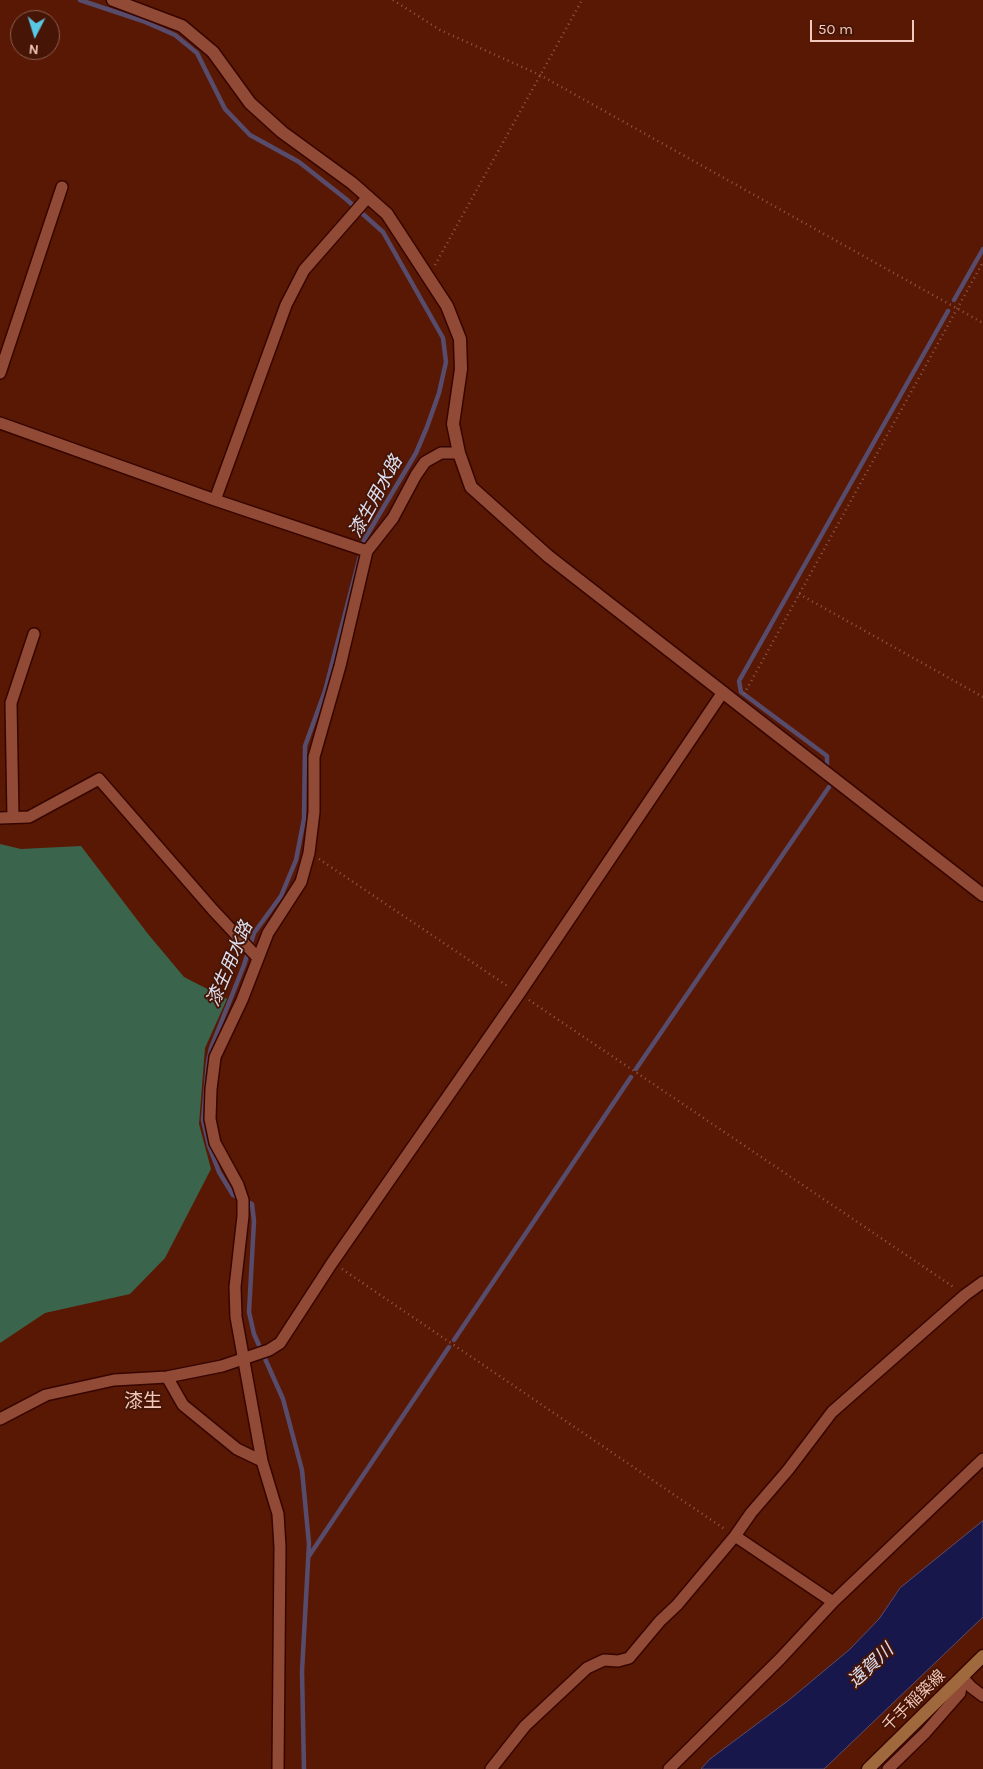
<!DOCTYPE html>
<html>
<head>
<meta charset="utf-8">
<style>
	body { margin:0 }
	#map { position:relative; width:983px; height:1769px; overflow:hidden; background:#591804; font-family:Karla,sans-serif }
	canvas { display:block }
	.north { position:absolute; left:10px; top:10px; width:50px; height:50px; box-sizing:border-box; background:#471506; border:1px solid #8b5d4e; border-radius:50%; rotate:185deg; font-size:14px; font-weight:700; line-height:20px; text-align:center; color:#f1c8bb }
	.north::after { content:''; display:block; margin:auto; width:18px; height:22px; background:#59c8e4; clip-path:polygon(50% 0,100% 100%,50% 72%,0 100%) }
	.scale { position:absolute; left:810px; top:20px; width:104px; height:22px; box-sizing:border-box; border:2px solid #f1c8bb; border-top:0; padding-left:6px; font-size:15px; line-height:18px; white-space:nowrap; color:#f1c8bb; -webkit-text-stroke:4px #471506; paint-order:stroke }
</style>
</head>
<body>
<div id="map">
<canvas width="983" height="1769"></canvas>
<div class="north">N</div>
<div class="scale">50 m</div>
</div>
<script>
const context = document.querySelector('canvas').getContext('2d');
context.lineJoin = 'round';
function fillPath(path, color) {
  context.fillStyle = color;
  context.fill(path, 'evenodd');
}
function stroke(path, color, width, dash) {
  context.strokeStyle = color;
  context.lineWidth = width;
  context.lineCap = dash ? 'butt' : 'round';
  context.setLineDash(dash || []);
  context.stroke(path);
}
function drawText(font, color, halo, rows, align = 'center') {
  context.font = font + ' Karla,"Noto Sans JP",sans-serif';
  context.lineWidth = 4;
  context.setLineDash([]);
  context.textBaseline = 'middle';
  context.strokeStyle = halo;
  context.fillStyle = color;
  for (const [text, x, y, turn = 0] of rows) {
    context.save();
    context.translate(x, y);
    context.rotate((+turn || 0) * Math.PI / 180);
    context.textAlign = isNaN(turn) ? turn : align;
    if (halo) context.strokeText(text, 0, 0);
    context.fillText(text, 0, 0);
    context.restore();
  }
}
const green = new Path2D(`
	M0 844 21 849 81 846 148 934 184 977 227 999 205 1048 199 1124 211 1169 165 1258 130 1294 45 1313 0 1343Z`);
const water = new Path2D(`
	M983 1521V1617L824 1769H701L710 1759 789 1700 849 1650 879 1619 900 1588Z`);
const stream = new Path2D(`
	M80 0 143 21 175 35 197 53 225 109 250 135 299 162 346 199 383 232 443 338 446 362 439 393 427 427 416 453 364 540 362 548
	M954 300 983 249
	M827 766V756L741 692 739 681 948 311
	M636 1069 829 787
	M454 1340 631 1077
	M309 1556 449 1347
	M304 1769 302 1671 309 1544 302 1470 283 1399 254 1334 249 1312 254 1221 252 1204 233 1195 219 1172 209 1146 203 1120 208 1062 211 1048 244 965 254 933 281 896 296 860 304 819 305 746 325 691 360 556`);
const path = new Path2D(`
	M393 0 440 30 540 75 983 323
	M435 265 582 0
	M799 594 983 697
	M744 694 983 262
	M319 859 509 987
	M529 1000 955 1288
	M342 1269 726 1530`);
const minor = new Path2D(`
	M0 373 62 187
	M0 423 215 500 367 551
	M215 500 286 305 304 270 368 197
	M13 817 11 703 34 634
	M0 818 29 817 99 779 213 910 258 958
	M167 1377 183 1405 237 1449 262 1461
	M0 1419 46 1395 114 1380 167 1377 222 1366 269 1350 280 1343 332 1263 519 994 723 692
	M735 1536 833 1602
	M962 1677 971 1687 983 1696
	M278 1769 280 1547 278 1514 262 1461 236 1317 235 1287 243 1216V1200L238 1185 215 1143 210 1119 211 1089 215 1057 242 1000 268 933 301 882 309 853 314 812V757L340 666 367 551 393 518 416 475 425 462 441 453H459
	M491 1769 525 1726 587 1668 604 1660 618 1661 629 1658 660 1621 677 1605 735 1536 751 1513 788 1470 832 1412 965 1295 983 1282
	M669 1769 780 1659 833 1602 983 1459
	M888 1769 925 1733 960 1693 962 1677`);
const tertiary = new Path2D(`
	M113 0 182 26 213 52 250 103 282 132 352 183 387 214 447 306 460 339 461 369 453 424 459 453 471 487 548 556 983 895`);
const secondary = new Path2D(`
	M868 1769 983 1656`);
const streetNames = [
	["千手稲築線",914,1701,-44]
];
const waterNames = [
	["漆生用水路",376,497,-61],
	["漆生用水路",230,964,-67],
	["遠賀川",871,1666,-43]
];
const quarterNames = [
	["漆生",143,1402]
];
fillPath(green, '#3a654c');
fillPath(water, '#17174b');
stroke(water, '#584c6d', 1);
stroke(stream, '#584c6d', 4.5);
stroke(minor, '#360500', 14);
stroke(tertiary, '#360500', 15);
stroke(secondary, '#360500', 15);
stroke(path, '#915847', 2.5, [1, 4]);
stroke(minor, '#904a35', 11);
stroke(tertiary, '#904a35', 12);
stroke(secondary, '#a0693d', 12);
drawText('16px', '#f1c8bb', '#471506', streetNames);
drawText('italic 18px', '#dce0f2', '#471506', waterNames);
drawText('19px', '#f1c8bb', '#471506', quarterNames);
</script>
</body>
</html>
